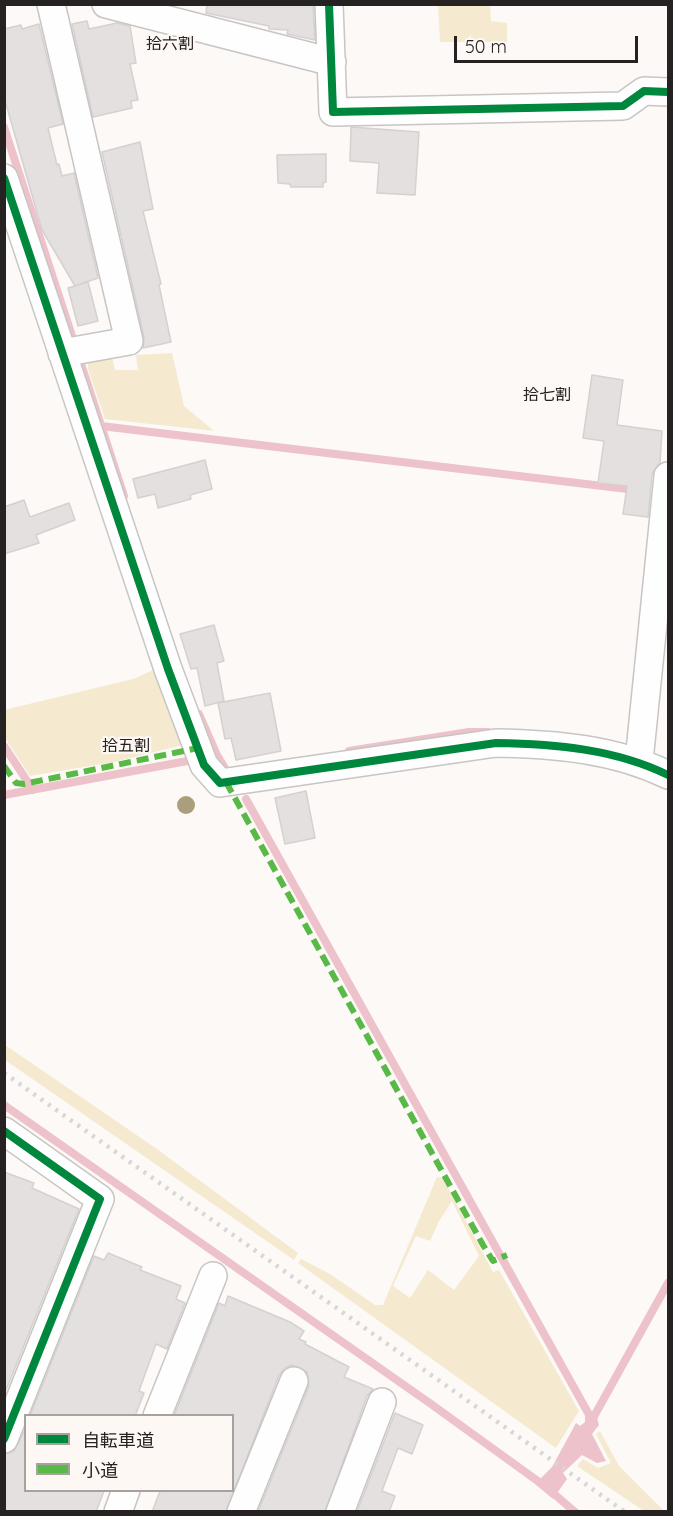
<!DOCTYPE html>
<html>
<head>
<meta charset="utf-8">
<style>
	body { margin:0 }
	#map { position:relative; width:673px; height:1516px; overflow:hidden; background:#fcf9f7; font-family:Quicksand,"Noto Sans JP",sans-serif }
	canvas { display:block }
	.frame { position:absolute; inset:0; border:6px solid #252221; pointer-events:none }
	.legend { position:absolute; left:24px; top:1414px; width:210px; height:78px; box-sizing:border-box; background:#fef8f5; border:2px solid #a7a2a0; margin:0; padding:8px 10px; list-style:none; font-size:18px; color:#252221 }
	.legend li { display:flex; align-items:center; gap:12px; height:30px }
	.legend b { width:30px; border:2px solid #a7a2a0 }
	.scale { position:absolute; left:454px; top:36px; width:184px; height:27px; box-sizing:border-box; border:3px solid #252221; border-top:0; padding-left:8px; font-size:18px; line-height:21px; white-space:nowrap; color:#252221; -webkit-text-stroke:4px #fef8f5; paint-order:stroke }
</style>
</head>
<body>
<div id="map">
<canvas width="673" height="1516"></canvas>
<div class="frame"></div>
<ul class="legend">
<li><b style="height:8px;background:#00873e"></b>自転車道</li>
<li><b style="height:8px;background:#58b947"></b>小道</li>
</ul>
<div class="scale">50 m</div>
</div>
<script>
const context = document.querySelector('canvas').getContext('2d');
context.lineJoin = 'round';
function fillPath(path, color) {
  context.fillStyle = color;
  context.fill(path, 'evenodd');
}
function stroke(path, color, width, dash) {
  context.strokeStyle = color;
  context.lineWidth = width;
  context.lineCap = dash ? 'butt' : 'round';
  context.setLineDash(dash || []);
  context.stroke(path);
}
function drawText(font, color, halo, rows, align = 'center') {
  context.font = font + ' Quicksand,"Noto Sans JP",sans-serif';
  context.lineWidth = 4.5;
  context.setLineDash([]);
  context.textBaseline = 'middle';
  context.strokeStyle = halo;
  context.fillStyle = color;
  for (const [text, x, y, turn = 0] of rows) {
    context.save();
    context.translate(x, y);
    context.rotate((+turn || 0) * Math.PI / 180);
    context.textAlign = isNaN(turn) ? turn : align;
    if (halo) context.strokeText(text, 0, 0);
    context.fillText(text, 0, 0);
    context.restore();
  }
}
const green = new Path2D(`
	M438 5H490L491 21 507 23V42H440Z
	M172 353 184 406 214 431 105 419 88 369V361L112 357 115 370H138L136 355Z
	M158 668 187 744 114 762 30 776 5 738 4 710 133 679Z
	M5 1045 157 1149 298 1253 294 1260 5 1060Z
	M437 1177 443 1178 493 1272 499 1270 579 1411 556 1448 298 1263 301 1259 330 1274 375 1305H383ZM452 1201 479 1256 454 1290 428 1270 410 1298 393 1286 416 1236 430 1241 439 1221Z
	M600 1431 619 1466 664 1511H644L577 1466 583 1459 598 1468 611 1463 596 1434Z`);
const water = new Path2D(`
	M596 1414 599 1425 592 1434 606 1461 597 1463 582 1455 563 1473 567 1479 553 1499 535 1484 552 1467 576 1423 580 1426 585 1422V1415Z`);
const stream = new Path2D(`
	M4 127 124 496
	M101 426 636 490
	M199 714 217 755 228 773
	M4 746 33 790
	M349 751 469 732H488
	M4 795 198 759
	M246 799 592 1420 591 1422
	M4 1105 431 1404 546 1487 575 1512
	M592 1420 668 1283`);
const building = new Path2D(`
	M207 4H313L315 40 287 34 288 30 269 29V26L206 13Z
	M87 21 89 29 117 23 130 26 136 63 130 64 138 100 131 101 132 108 93 117 72 24Z
	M39 24 63 124 48 128 57 165 59 164 62 176 74 173 98 278 75 286 42 230 4 97V29L21 25 22 29Z
	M351 127 419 132 415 195 377 193 379 163 350 161Z
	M140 142 153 209 143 211 161 284 159 285 171 342 143 348 144 337 102 152Z
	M326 154V182L323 183V187H291L290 184 278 183 277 155Z
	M88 282 98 321 78 326 68 288Z
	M592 375 623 380 617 425 662 431 660 463 652 474 648 517 623 514 627 486 598 483 604 441 583 438Z
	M205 460 212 489 190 495 191 499 158 508 155 494 138 498 133 479Z
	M24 500 30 517 69 503 75 520 36 535 39 543 4 554V507Z
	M214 625 224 661 217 663 224 701 205 706 197 668 191 669 180 634Z
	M270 693 281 751 236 760 231 738 225 739 218 703Z
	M306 791 315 838 285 844 275 798Z
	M4 1172 34 1183 32 1188 79 1209 4 1395Z
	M108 1253 142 1267 140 1270 181 1286 176 1299 185 1303 167 1349 156 1344 139 1391 144 1393 135 1416H30L94 1256 104 1260Z
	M228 1296 290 1322 304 1331 299 1339 306 1342 305 1344 349 1367 344 1377 373 1389 367 1396 325 1512H258L309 1386 307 1372 292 1365 285 1368 279 1375 226 1512H152L160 1491H232V1416H174L219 1303 225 1306Z
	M395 1413 423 1425 412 1454 398 1448 382 1491 395 1496 389 1512H357Z
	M26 1428V1491H104L96 1512H4V1454L14 1451Z`);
const minor = new Path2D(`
	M51 4 129 341 62 353
	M106 4 332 62
	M329 4 333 112 623 106 644 91 668 92
	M4 178 168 669 204 765 220 783 496 743C555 744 615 749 668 775
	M639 761 668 476
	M4 1131 100 1199 4 1439
	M157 1416 213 1276
	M118 1512 126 1490
	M241 1512 294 1381
	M340 1512 382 1402`);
const rail = new Path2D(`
	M4 1073 625 1512`);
const quiet = new Path2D(`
	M4 766 16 783 24 784 198 748
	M226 782 483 1245 493 1261 507 1255`);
const cycleway = new Path2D(`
	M329 4 333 112 623 106 644 91 668 92
	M4 178 168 669 204 765 220 783 496 743C555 744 615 749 668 775
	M4 1131 100 1199 4 1439`);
const trees = [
	[186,805]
];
const neighbourhoodNames = [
	["拾六割",170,44],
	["拾七割",547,395],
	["拾五割",126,746]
];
fillPath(green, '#f5e9cf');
fillPath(water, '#edc2ca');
stroke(stream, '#edc2ca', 8);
fillPath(building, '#e3e0df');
stroke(building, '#d4d1d0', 1.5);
stroke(minor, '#c8c5c4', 30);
stroke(minor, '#fffefe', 27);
stroke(rail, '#d8d7d7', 4.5, [3, 6]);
stroke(quiet, '#58b947', 6, [12, 6]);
stroke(cycleway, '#00873e', 8);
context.fillStyle = '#ab9e7c';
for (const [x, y] of trees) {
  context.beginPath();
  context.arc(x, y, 9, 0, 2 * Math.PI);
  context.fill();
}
drawText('16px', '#252221', '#fef8f5', neighbourhoodNames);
</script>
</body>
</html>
